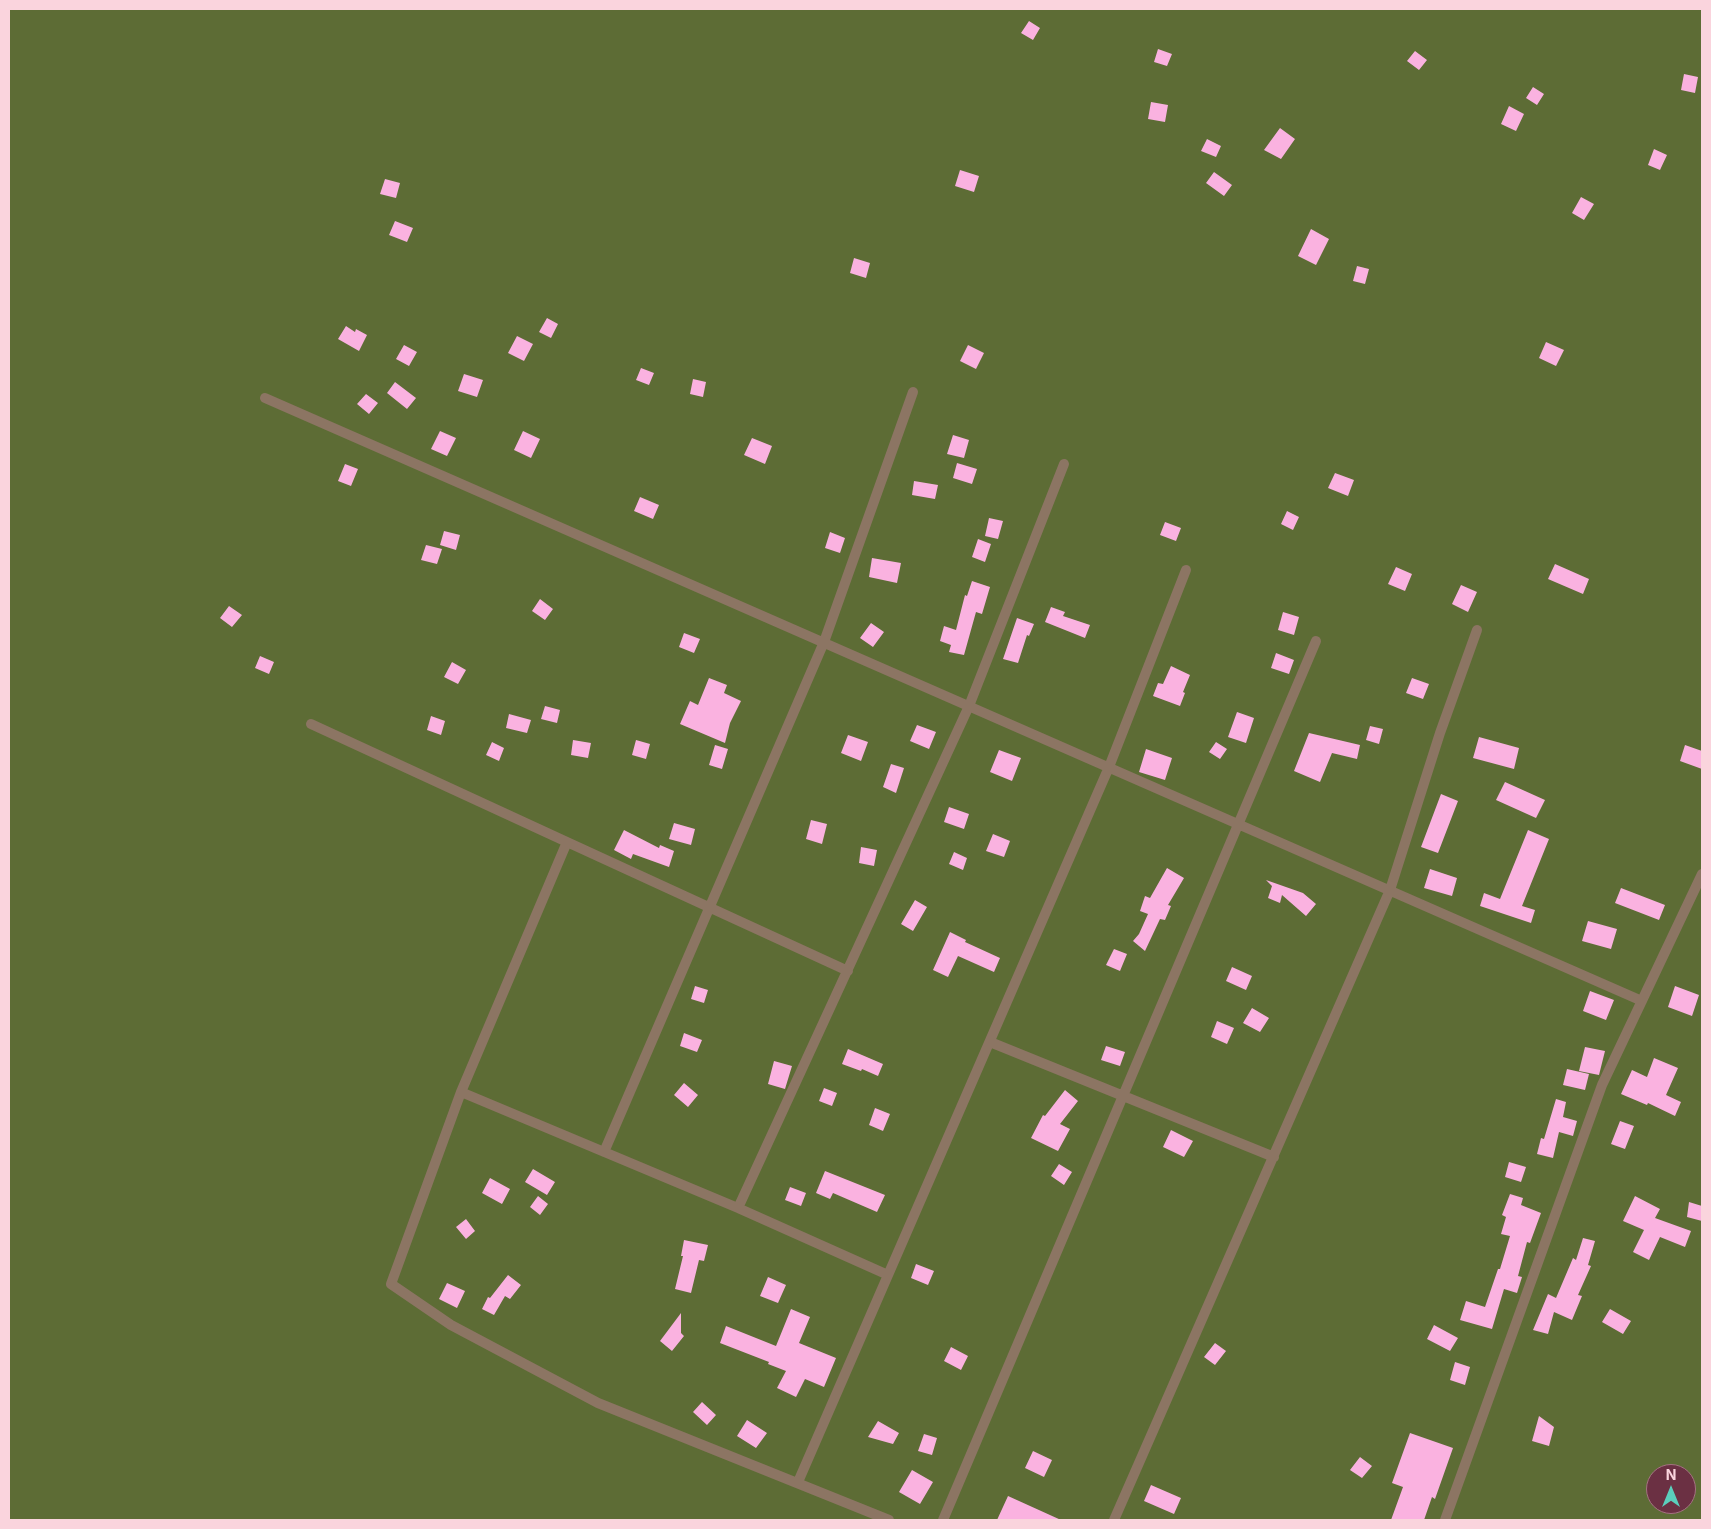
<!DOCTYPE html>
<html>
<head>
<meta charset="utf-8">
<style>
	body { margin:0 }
	#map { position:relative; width:1711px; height:1529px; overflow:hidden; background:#6b3043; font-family:Inter,sans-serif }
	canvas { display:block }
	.frame { position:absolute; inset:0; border:10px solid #fad4dd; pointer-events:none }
	.north { position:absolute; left:1646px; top:1464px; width:50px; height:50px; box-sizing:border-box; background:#6b3043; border:1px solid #a47281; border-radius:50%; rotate:0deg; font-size:14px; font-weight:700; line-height:20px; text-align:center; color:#fad4dd }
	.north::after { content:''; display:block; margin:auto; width:18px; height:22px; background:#5bcebc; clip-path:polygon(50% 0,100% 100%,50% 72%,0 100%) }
</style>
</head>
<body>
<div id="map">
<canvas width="1711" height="1529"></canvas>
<div class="frame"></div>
<div class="north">N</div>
</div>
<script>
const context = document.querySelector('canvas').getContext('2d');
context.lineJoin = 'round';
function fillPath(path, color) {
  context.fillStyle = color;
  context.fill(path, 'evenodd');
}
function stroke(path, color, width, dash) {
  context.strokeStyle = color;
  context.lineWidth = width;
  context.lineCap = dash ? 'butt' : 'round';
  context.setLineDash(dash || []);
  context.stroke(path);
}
const green = new Path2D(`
	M9 9H1702V1520H9ZM1656 1474H1686V1504H1656Z`);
const building = new Path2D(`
	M1029 21 1040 28 1033 40 1021 33Z
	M1158 49 1172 54 1167 66 1154 62Z
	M1415 51 1427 60 1419 70 1407 61Z
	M1684 74 1698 77 1695 93 1681 90Z
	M1533 87 1544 94 1537 105 1526 98Z
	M1151 102 1168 105 1165 122 1148 119Z
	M1509 106 1524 114 1516 131 1501 124Z
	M1280 128 1295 139 1281 159 1264 150Z
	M1207 139 1221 146 1216 157 1201 151Z
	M1654 149 1667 155 1660 170 1648 165Z
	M960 170 979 176 974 192 955 186Z
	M1214 172 1232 185 1224 196 1206 183Z
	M385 179 400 183 396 198 380 194Z
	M1581 197 1594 204 1584 220 1572 213Z
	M395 221 413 228 407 242 389 235Z
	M1311 229 1329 239 1316 265 1298 256Z
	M854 258 870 263 866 278 850 273Z
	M1357 266 1369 269 1365 284 1353 281Z
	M547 318 558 324 551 338 539 332Z
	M346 326 355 332 356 329 367 335 359 351 338 339Z
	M517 336 533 344 524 361 508 353Z
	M1546 342 1564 350 1556 366 1539 358Z
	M404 345 417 352 409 366 396 359Z
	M968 345 984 353 976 369 960 361Z
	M641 368 654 373 649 385 636 380Z
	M464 374 483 380 477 397 458 391Z
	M693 379 706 382 703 397 690 394Z
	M395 382 416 398 407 409 387 393Z
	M366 394 378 403 369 414 357 404Z
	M440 431 456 438 447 456 431 449Z
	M523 431 540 439 531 458 514 450Z
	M953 435 969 440 964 458 947 454Z
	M752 438 772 446 765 464 744 455Z
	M957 463 977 469 972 484 953 478Z
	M345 464 358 469 351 486 338 481Z
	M1335 473 1354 480 1348 496 1328 488Z
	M914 481 938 485 935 499 912 495Z
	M640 497 659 505 653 519 634 511Z
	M1287 511 1299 517 1293 530 1281 524Z
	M989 518 1003 521 998 539 985 536Z
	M1165 522 1181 528 1176 541 1160 535Z
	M444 531 460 535 456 550 440 545Z
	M830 532 845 538 840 553 825 548Z
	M978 539 991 544 985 562 972 557Z
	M426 545 442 549 437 564 421 560Z
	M872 558 901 563 897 583 869 577Z
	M1555 564 1589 579 1583 594 1548 579Z
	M1396 567 1412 574 1405 591 1388 584Z
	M972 581 990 587 982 614 976 612 964 655 949 652 951 645 940 641 944 626 956 630 965 595 967 596Z
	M1461 585 1477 592 1468 612 1452 604Z
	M540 599 553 609 545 620 532 611Z
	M229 606 242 615 232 627 220 618Z
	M1051 607 1065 612 1063 616 1090 625 1085 638 1045 622Z
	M1283 612 1299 617 1294 635 1278 630Z
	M1017 618 1034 624 1029 636 1027 635 1018 663 1003 659Z
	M871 623 884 632 873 647 860 638Z
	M684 633 700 639 694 653 679 647Z
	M1276 653 1294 660 1289 674 1271 668Z
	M260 656 274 662 269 674 255 668Z
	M452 662 466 670 458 684 444 677Z
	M1171 666 1190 675 1183 692 1185 693 1180 706 1153 696 1158 683 1163 684Z
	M709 678 727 685 724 693 741 701 730 723 725 743 680 724 690 701 698 705Z
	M1412 678 1429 684 1423 699 1406 693Z
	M545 706 560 710 557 723 541 719Z
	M1237 712 1254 718 1246 743 1228 737Z
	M509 714 531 720 527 733 506 728Z
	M431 716 445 721 441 735 427 730Z
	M917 725 936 732 929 749 910 741Z
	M1370 726 1383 729 1379 744 1366 740Z
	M1309 733 1360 745 1357 759 1332 753 1320 782 1294 771Z
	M848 735 868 742 861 761 841 753Z
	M1479 737 1519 748 1514 769 1473 758Z
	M573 740 591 743 588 758 571 755Z
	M636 740 650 744 646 759 632 755Z
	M492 742 504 748 499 761 486 755Z
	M1216 742 1227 749 1220 759 1209 752Z
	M715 745 728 749 722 769 709 765Z
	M1685 745 1702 751V769L1680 761Z
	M1146 749 1172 758 1165 780 1139 772Z
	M999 750 1021 758 1012 781 990 772Z
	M891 764 904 768 896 793 883 787Z
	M1505 782 1545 800 1536 818 1496 800Z
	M1441 794 1458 801 1438 853 1421 847Z
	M949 807 969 814 964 829 944 822Z
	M811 820 827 824 822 844 806 839Z
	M674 823 695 829 691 845 669 839Z
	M624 830 659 848 660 845 674 851 669 867 633 854 631 859 614 850Z
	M1528 830 1549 839 1522 906 1535 910 1531 923 1480 906 1484 893 1500 899Z
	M993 834 1010 841 1004 857 986 851Z
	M861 847 877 850 874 866 859 863Z
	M954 852 967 858 963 870 949 864Z
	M1167 868 1184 878 1168 905 1171 906 1165 920 1160 919 1145 951 1133 941 1139 934 1148 914 1140 911 1145 896 1150 898Z
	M1430 869 1457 878 1452 896 1424 888Z
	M1266 880 1303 893 1316 904 1306 916 1282 895 1280 903 1268 898 1272 886Z
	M1621 888 1665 905 1659 920 1615 903Z
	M915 900 927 907 913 931 901 924Z
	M1588 921 1617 929 1611 949 1582 941Z
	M950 932 966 940 965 942 1000 958 994 972 958 956 948 977 933 970Z
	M1114 949 1127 954 1120 971 1106 965Z
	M1232 967 1252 976 1246 990 1226 981Z
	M695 986 708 990 704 1003 691 999Z
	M1675 986 1699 995 1692 1016 1668 1007Z
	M1590 991 1614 1000 1606 1020 1583 1011Z
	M1252 1008 1269 1018 1260 1032 1243 1023Z
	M1217 1021 1234 1028 1227 1044 1211 1037Z
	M684 1033 702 1040 697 1052 680 1046Z
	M1106 1046 1125 1052 1120 1066 1101 1060Z
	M1585 1047 1605 1051 1599 1075 1579 1071Z
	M848 1049 883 1064 878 1076 862 1069 861 1071 842 1064Z
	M1654 1058 1678 1068 1666 1095 1681 1102 1675 1116 1648 1103 1647 1105 1621 1094 1632 1070 1647 1077Z
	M774 1061 792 1066 785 1089 768 1084Z
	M1567 1069 1589 1074 1585 1090 1563 1085Z
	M684 1083 698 1095 688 1107 674 1095Z
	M824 1088 837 1093 832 1106 819 1101Z
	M1065 1090 1078 1101 1060 1124 1070 1129 1058 1151 1031 1138 1043 1115 1045 1116Z
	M1556 1099 1566 1102 1563 1117 1577 1121 1573 1136 1559 1132 1553 1158 1537 1154 1541 1138 1544 1139Z
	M875 1108 890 1114 883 1131 869 1125Z
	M1620 1121 1634 1126 1625 1149 1611 1144Z
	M1171 1130 1193 1141 1184 1157 1163 1147Z
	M1509 1162 1526 1167 1521 1182 1505 1177Z
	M1059 1164 1072 1172 1064 1185 1051 1176Z
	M533 1169 555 1182 547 1195 525 1182Z
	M825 1171 885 1195 877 1212 833 1193 830 1199 816 1193Z
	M490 1178 510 1189 502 1204 482 1193Z
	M790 1187 806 1193 801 1206 785 1200Z
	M1510 1194 1523 1198 1521 1205 1541 1213 1530 1243 1527 1242 1518 1276 1522 1277 1517 1293 1504 1289 1492 1329 1460 1320 1466 1301 1485 1307 1498 1269H1500L1510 1236 1501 1234 1506 1217 1502 1215Z
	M538 1196 548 1204 540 1215 530 1207Z
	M1635 1196 1660 1209 1655 1218 1691 1231 1685 1247 1660 1237 1649 1260 1633 1252 1644 1230 1623 1221Z
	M1689 1202 1702 1206V1221L1687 1217Z
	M466 1219 475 1231 466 1239 456 1227Z
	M1583 1238 1595 1241 1588 1265 1591 1266 1578 1295 1582 1296 1572 1320 1554 1312 1548 1334 1533 1330 1548 1294 1556 1298 1573 1258 1576 1260Z
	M684 1240 708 1245 704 1261 699 1260 691 1293 675 1289 683 1256H681Z
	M916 1264 934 1271 928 1285 911 1278Z
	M508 1275 521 1285 510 1299 505 1296 494 1315 482 1309 488 1297 490 1298Z
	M768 1277 786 1285 778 1303 760 1296Z
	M447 1283 465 1291 457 1308 439 1299Z
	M791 1309 810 1317 799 1343 836 1358 824 1387 805 1379 796 1397 777 1388 786 1371 768 1364 769 1362 720 1343 726 1326 776 1346Z
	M1610 1309 1631 1321 1623 1334 1602 1322Z
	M681 1313V1333L684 1336 672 1351 660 1341Z
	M1434 1325 1458 1338 1450 1351 1427 1339Z
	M1215 1343 1226 1351 1215 1365 1204 1357Z
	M951 1347 968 1356 961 1370 944 1361Z
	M1455 1362 1470 1367 1465 1385 1450 1380Z
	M702 1402 716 1415 707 1425 693 1412Z
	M1539 1416 1554 1427 1549 1446 1532 1441Z
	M747 1420 767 1433 756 1448 737 1436Z
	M878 1421 899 1433 893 1444 868 1437Z
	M1410 1433 1453 1448 1435 1499 1432 1497 1424 1520H1391L1403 1487 1392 1483Z
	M924 1434 937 1438 932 1455 918 1451Z
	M1033 1451 1052 1460 1044 1477 1025 1468Z
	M1360 1457 1372 1466 1362 1478 1350 1470Z
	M912 1470 933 1482 920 1504 899 1492Z
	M1151 1485 1181 1498 1174 1514 1144 1501Z
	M1008 1496 1061 1520H997Z`);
const street = new Path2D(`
	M265 398 1642 1001
	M311 724 567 842
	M990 1042 1274 1157
	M461 1092 567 842 848 971
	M604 1152 824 642 913 392
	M738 1208 969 706 1064 464
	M888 1275 738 1208 461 1092 391 1284 451 1325 598 1403 889 1520
	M798 1482 1109 767 1186 570
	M943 1520 1316 641
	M1114 1520 1390 890 1440 733 1477 630
	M1445 1520 1602 1085 1702 874`);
fillPath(green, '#5d6c35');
fillPath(building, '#fab2e0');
stroke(street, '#8c7563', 10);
</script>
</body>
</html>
